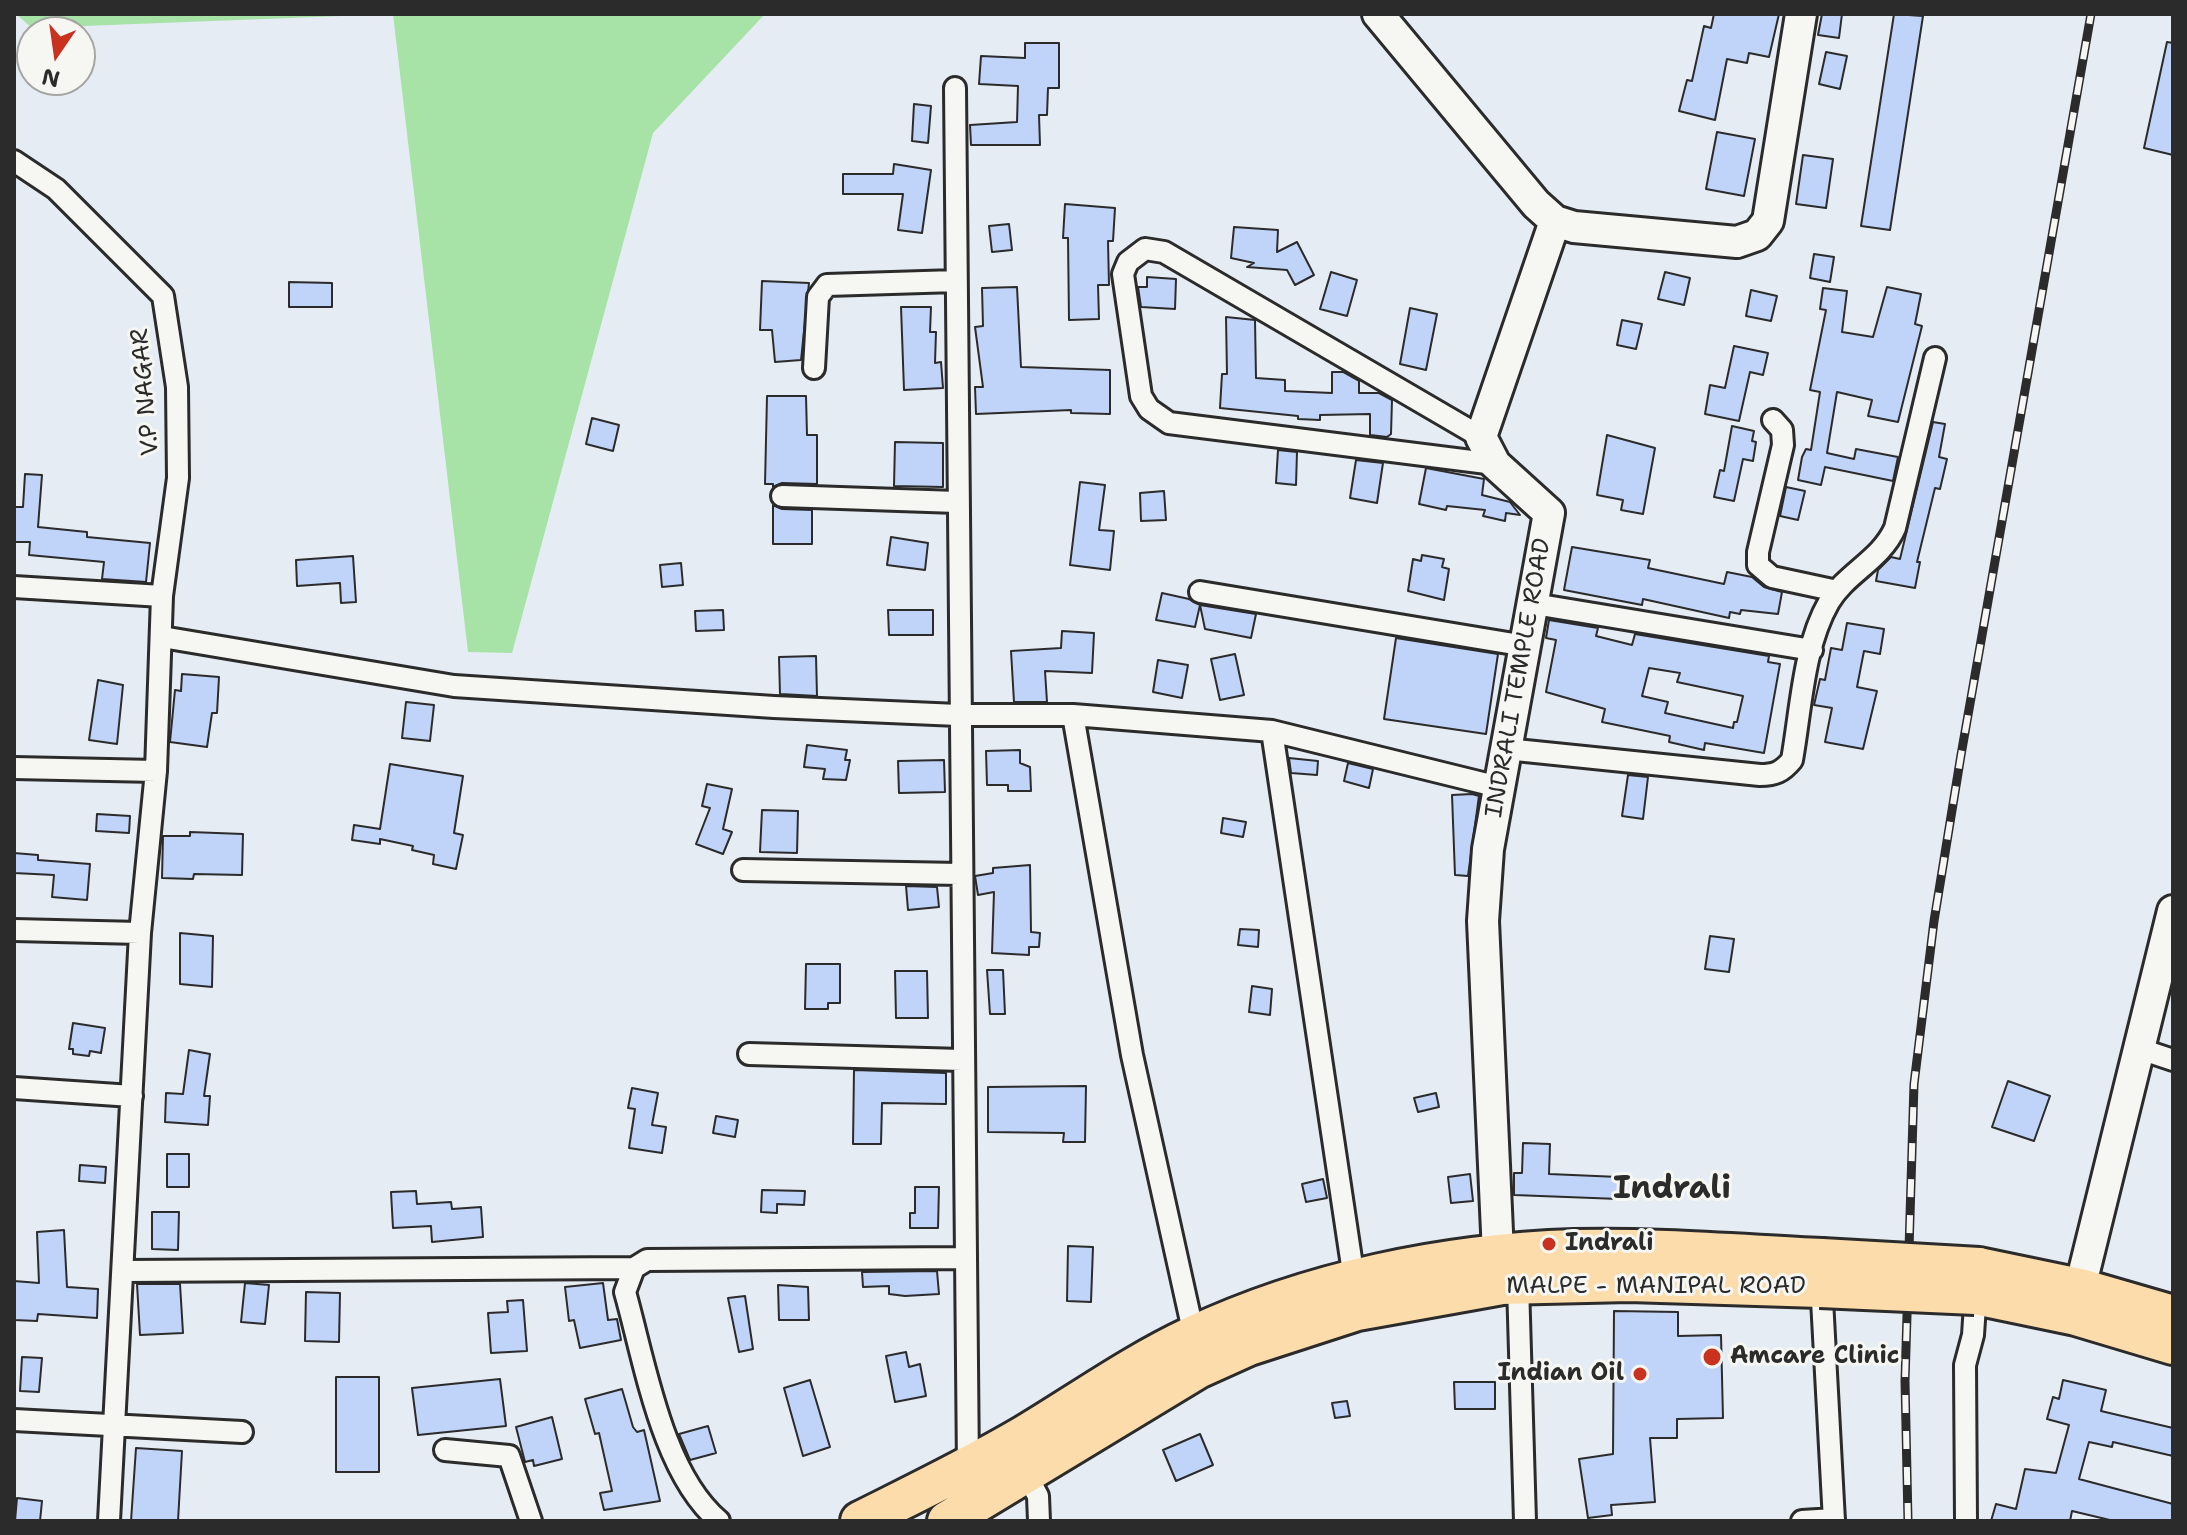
<!DOCTYPE html>
<html>
<head>
<meta charset="utf-8">
<style>
	body { margin:0 }
	#map { position:relative; width:2187px; height:1535px; overflow:hidden; background:#e6ecf4; font-family:"Shantell Sans",sans-serif }
	canvas { display:block }
	.frame { position:absolute; inset:0; border:16px solid #2b2b2b; pointer-events:none }
	.north { position:absolute; left:16px; top:16px; width:80px; height:80px; box-sizing:border-box; background:#f6f6f2; border:2px solid #a5a5a2; border-radius:50%; rotate:193deg; font-size:22px; font-weight:700; line-height:32px; text-align:center; color:#2b2b2b }
	.north::after { content:''; display:block; margin:auto; width:28px; height:36px; background:#c8321e; clip-path:polygon(50% 0,100% 100%,50% 72%,0 100%) }
</style>
</head>
<body>
<div id="map">
<canvas width="2187" height="1535"></canvas>
<div class="frame"></div>
<div class="north">N</div>
</div>
<script>
const context = document.querySelector('canvas').getContext('2d');
context.lineJoin = 'round';
function fillPath(path, color) {
  context.fillStyle = color;
  context.fill(path, 'evenodd');
}
function stroke(path, color, width, dash) {
  context.strokeStyle = color;
  context.lineWidth = width;
  context.lineCap = dash ? 'butt' : 'round';
  context.setLineDash(dash || []);
  context.stroke(path);
}
function drawText(font, color, halo, rows, align = 'center') {
  context.font = font + ' "Shantell Sans",sans-serif';
  context.lineWidth = 6;
  context.setLineDash([]);
  context.textBaseline = 'middle';
  context.strokeStyle = halo;
  context.fillStyle = color;
  for (const [text, x, y, turn = 0] of rows) {
    context.save();
    context.translate(x, y);
    context.rotate((+turn || 0) * Math.PI / 180);
    context.textAlign = isNaN(turn) ? turn : align;
    if (halo) context.strokeText(text, 0, 0);
    context.fillText(text, 0, 0);
    context.restore();
  }
}
const green = new Path2D(`
	M16 14H765L653 133 512 653 468 652 393 14 32 28Z`);
const building = new Path2D(`
	M1714 14H1779L1769 57 1749 53 1747 63 1727 59 1715 120 1679 111 1687 80 1692 81 1704 26 1711 28Z
	M1822 14H1842L1839 38 1818 35Z
	M1894 14 1923 16 1890 230 1861 226Z
	M2167 42 2173 43V155L2144 148Z
	M1025 43H1059V88H1048L1047 115H1039L1040 145H971L970 125 1017 122 1018 86 979 84 981 56 1025 58Z
	M1826 52 1847 56 1840 89 1819 84Z
	M914 104 931 106 928 143 912 141Z
	M1717 132 1755 139 1744 196 1706 189Z
	M1803 155 1833 159 1826 208 1796 204Z
	M894 164 931 170 922 233 898 230 903 194H843V174H893Z
	M1065 204 1115 208 1113 241H1108L1109 285H1098L1099 319 1069 320 1068 238H1063Z
	M1009 224 1012 250 992 252 989 226Z
	M1234 227 1278 230 1277 252 1297 242 1314 275 1295 285 1287 270 1247 267 1254 263 1231 258Z
	M1814 254 1834 257 1830 282 1810 278Z
	M1331 272 1357 280 1347 316 1320 309Z
	M1665 272 1690 278 1684 305 1658 299Z
	M1147 277 1176 279 1175 309 1141 307 1138 287H1147Z
	M762 281 809 283 801 360 775 362 772 330H760Z
	M289 282 332 283V307H289Z
	M1017 287 1021 367 1110 370V414L1071 413V410L976 414 975 387H983L975 327 983 326 982 288Z
	M1887 287 1921 294 1915 324 1922 326 1898 422 1868 416 1872 400 1837 392 1827 453 1854 459 1856 449 1898 457 1893 481 1825 467 1821 485 1798 480 1802 457 1806 449 1811 450 1820 392 1810 390 1826 310 1820 309 1823 288 1847 291 1842 332 1873 337Z
	M1751 290 1777 296 1771 321 1746 316Z
	M901 307H931L930 332H936L935 363 941 362 943 388 904 390Z
	M1410 308 1437 314 1426 370 1400 364Z
	M1226 317 1255 320 1256 378 1285 380V391L1332 393V372H1343L1359 381V393H1379L1392 400 1391 434 1387 437 1370 435V414L1320 415V420L1298 419V416L1220 408 1222 374H1227Z
	M1622 320 1642 324 1636 349 1617 345Z
	M1734 346 1768 353 1763 375 1750 372 1739 421 1705 414 1710 385 1725 388Z
	M767 396H806L807 435H817V484L782 483 773 487V484H765Z
	M592 418 619 425 613 451 586 444Z
	M1933 422 1945 424 1939 457 1947 459 1940 489 1935 488 1917 562H1920L1915 588 1876 581 1878 570 1891 557 1900 559Z
	M1732 426 1754 431 1752 441 1756 442 1753 461 1743 459 1734 501 1714 497 1720 470 1724 471Z
	M1607 435 1655 448 1643 514 1621 510 1623 500 1597 495Z
	M895 442 943 443V487L894 486Z
	M1278 450 1297 452 1296 485 1276 483Z
	M1356 460 1383 463 1377 503 1350 498Z
	M1426 468 1484 479 1482 495 1510 502 1520 515 1506 513 1505 521 1483 516 1485 510 1447 506 1446 510 1419 504Z
	M25 474 42 475 38 527 87 532V537L150 543 146 582 102 579 104 562 29 555 30 542H14V507H23Z
	M1080 482 1105 485 1099 530 1114 531 1110 570 1070 565Z
	M1786 487 1805 491 1798 520 1780 516Z
	M1164 491 1166 520 1141 521 1140 493Z
	M773 505 782 509 812 510V544H773Z
	M891 537 928 543 925 570 887 565Z
	M1572 547 1650 560 1648 568 1724 584 1727 572 1752 577 1764 587 1782 592 1778 614 1741 610 1740 614 1730 612 1729 618 1643 599 1642 605 1564 590Z
	M1422 555 1444 559 1442 567 1449 569 1444 600 1408 591 1413 559 1421 561Z
	M353 556 356 602 341 603 340 583 297 586 296 560Z
	M681 563 683 585 662 587 660 565Z
	M1162 593 1189 599 1200 605 1195 627 1156 620Z
	M1200 605 1256 614 1251 638 1205 629Z
	M723 610 724 630 696 631 695 611Z
	M888 610H933V635H889Z
	M1549 620 1598 628 1596 636 1632 645 1635 634 1769 656 1768 662 1780 664 1764 753 1705 743 1704 750 1669 742 1670 736 1602 722 1605 709 1546 692 1556 640 1546 638ZM1649 668 1680 673 1677 682 1743 696 1737 722H1734L1733 728 1665 713 1668 702 1642 696Z
	M1847 623 1884 629 1880 654 1864 651 1857 687 1877 691 1863 749 1825 742 1832 708 1814 705 1820 679 1825 680 1831 648 1842 650Z
	M1062 631 1094 633 1092 673 1045 671 1047 702H1014L1011 651 1061 648Z
	M1396 638 1498 654 1486 734 1384 719Z
	M1235 654 1244 695 1220 700 1211 659Z
	M816 656 817 696 780 694 779 657Z
	M1158 660 1188 665 1182 698 1153 692Z
	M182 674 219 677 217 713H212L207 747 170 742 175 690 181 691Z
	M98 680 123 685 117 744 89 740Z
	M406 702 434 705 430 741 402 738Z
	M807 745 847 750 845 760H850L846 780 823 779 825 769 804 767Z
	M1020 750V763L1030 767 1031 791H1008V785H987L986 751Z
	M1289 758 1318 761 1317 775 1291 773Z
	M944 760 945 792 899 793 898 761Z
	M1348 763 1373 769 1369 788 1344 781Z
	M390 764 463 776 454 833 463 835 456 869 433 864 434 855 412 850 413 846 380 839V844L352 840 354 825 380 829Z
	M1628 775 1648 777 1643 819 1622 816Z
	M707 784 732 789 723 829 732 832 723 854 696 844 710 808 702 806Z
	M1472 794 1479 796 1468 876 1455 875 1452 795Z
	M762 810 798 811 797 853 760 852Z
	M97 814 130 816 129 833 96 831Z
	M1223 818 1246 822 1243 837 1221 833Z
	M190 832 243 834 242 875 194 874 193 879 162 878 163 836H190Z
	M14 853 38 855V860L90 864 87 900 52 897 54 875 14 873Z
	M1030 865 1031 932 1040 933 1039 947H1029V955L992 953 994 892 978 895 975 876 993 873V868Z
	M906 886 937 887 939 907 908 910Z
	M1240 929 1259 930 1258 947 1238 945Z
	M180 933 213 936 212 987 180 984Z
	M1710 936 1734 939 1729 972 1705 969Z
	M806 964H840V1003H828V1009H805Z
	M987 970H1003L1005 1014H990Z
	M895 971H927L928 1018H896Z
	M1252 986 1272 989 1270 1015 1249 1012Z
	M73 1023 105 1028 101 1053 90 1051 89 1056 73 1054V1049H69Z
	M189 1050 210 1054 204 1096H210L208 1125 165 1122 166 1093 183 1094Z
	M854 1070 946 1073V1104L882 1103 881 1144H853Z
	M2008 1081 2050 1096 2034 1141 1992 1127Z
	M1086 1086 1085 1142H1063L1064 1133 988 1132V1087Z
	M632 1088 658 1093 652 1125 666 1127 662 1153 629 1148 635 1109 628 1108Z
	M1436 1093 1439 1107 1418 1112 1414 1098Z
	M716 1116 738 1120 735 1137 713 1133Z
	M1523 1143 1550 1144 1549 1174 1619 1177V1199L1514 1195V1173H1522Z
	M167 1154H189V1187H167Z
	M80 1165 106 1167 105 1183 79 1181Z
	M1470 1174 1473 1201 1451 1203 1448 1177Z
	M1323 1179 1327 1198 1306 1202 1302 1184Z
	M915 1187H939L938 1228H910V1213H915Z
	M762 1190 805 1191 804 1205 777 1204V1213L761 1212Z
	M416 1191 417 1204 451 1202 452 1209 481 1207 483 1237 432 1242 431 1226 393 1228 391 1192Z
	M152 1212H179L178 1250 152 1249Z
	M64 1230 67 1287 98 1289 97 1318 38 1314 37 1321 14 1320V1281L39 1283 37 1232Z
	M1068 1246 1093 1247 1091 1302 1067 1301Z
	M937 1271 939 1294 905 1296 889 1294V1286L863 1287 862 1272Z
	M245 1283 269 1285 265 1324 241 1322Z
	M603 1283 608 1320 617 1319 621 1340 580 1348 574 1320 569 1321 565 1287Z
	M137 1284H180L183 1333 140 1335Z
	M778 1285 808 1287 809 1320H779Z
	M306 1292 340 1293 339 1342 305 1341Z
	M745 1296 753 1349 739 1352 728 1298Z
	M523 1300 527 1351 491 1353 488 1313 508 1312 507 1301Z
	M1614 1311 1678 1312V1336L1721 1335 1723 1418 1677 1419V1438H1650L1655 1502 1611 1505 1612 1515 1588 1518 1579 1459 1613 1454Z
	M906 1352 909 1367 920 1364 926 1396 895 1402 886 1356Z
	M22 1357 42 1358 39 1392 20 1391Z
	M336 1377H379V1472H336Z
	M500 1379 506 1426 418 1435 412 1388Z
	M810 1380 830 1447 803 1456 784 1388Z
	M2063 1380 2106 1390 2101 1411 2173 1428V1456L2113 1442 2112 1447 2089 1442 2079 1479 2173 1504V1521H2114L2072 1511 2070 1521H1991L1996 1504 2016 1509 2025 1469 2056 1473 2069 1425 2047 1419 2053 1397 2059 1399Z
	M1454 1382H1495V1409H1455Z
	M622 1389 633 1427 637 1432 644 1430 660 1501 604 1510 600 1493 612 1491 599 1433 595 1434 585 1399Z
	M1347 1401 1350 1416 1335 1418 1332 1403Z
	M552 1417 562 1459 534 1466 533 1460 525 1462 516 1427Z
	M708 1426 716 1453 690 1460 679 1434Z
	M1200 1434 1213 1465 1176 1481 1163 1450Z
	M136 1448 182 1451 178 1521H131Z
	M17 1498 42 1501 40 1521H15Z`);
const street = new Path2D(`
	M955 88 968 1468
	M14 161 56 189 163 296 177 387 178 478 162 596 156 771 140 933 109 1521
	M814 368 818 297 827 285 956 281
	M1773 420 1782 430 1783 445 1758 552V565L1772 577 1837 591
	M1481 437 1164 252 1145 249 1128 262 1123 274 1141 396 1149 409 1169 423 1495 464
	M782 496 957 502
	M14 587 162 596
	M1200 592 1526 646
	M1534 604 1812 650
	M162 637 454 686 774 707 958 715H1073L1272 731 1499 787
	M1073 715 1132 1055 1194 1335
	M1272 731 1354 1279
	M1506 749 1760 775C1775 775 1782 772 1792 760 1801 710 1803 647 1829 602 1846 573 1881 560 1895 528L1935 358
	M14 768 156 771
	M743 870 960 874
	M14 930 140 933
	M2140 1049 2173 1060
	M749 1054 962 1060
	M14 1088 132 1096
	M124 1271 634 1268
	M1821 1281 1834 1521
	M1518 1284 1525 1521
	M14 1420 242 1432
	M445 1450 509 1456 531 1521
	M1025 1472 1038 1496 1039 1521
	M719 1521C662 1473 645 1363 625 1292L634 1268 647 1260 965 1258
	M1802 1521 1834 1519
	M1966 1521 1965 1365 1973 1335 1976 1290`);
const secondary = new Path2D(`
	M1378 14 1536 204 1555 221 1574 227 1737 242 1757 235 1768 221 1801 14
	M1498 1254 1483 921 1488 849 1549 513 1495 464 1481 437 1555 221
	M2080 1288 2173 911`);
const highway = new Path2D(`
	M1979 1267 2080 1288 2173 1315
	M1975 1295 2076 1316 2173 1345
	M860 1521C914 1494 968 1468 1021 1437 1078 1403 1132 1364 1192 1336 1309 1281 1445 1253 1574 1249 1656 1247 1739 1254 1822 1258
	M947 1521 1198 1369 1249 1346 1357 1311 1502 1285 1629 1282 1820 1288`);
const rail = new Path2D(`
	M1908 1521 1905 1381 1914 1084 1934 921 1961 755 2091 14`);
const highwayBridge = new Path2D(`
	M1822 1258 1979 1267
	M1820 1288 1975 1295`);
const markers = [
	[1549,1244,8,"#c8321e"],
	[1712,1357,10,"#c8321e"],
	[1640,1374,8,"#c8321e"]
];
const streetNames = [
	["V.P NAGAR",146,392,-95],
	["INDRALI TEMPLE ROAD",1519,678,-80],
	["MALPE - MANIPAL ROAD",1656,1287]
];
const poiNames = [
	["Indrali",1565,1244],
	["Amcare Clinic",1730,1357],
	["Indian Oil",1624,1374,"right"]
];
const districtNames = [
	["Indrali",1672,1190]
];
fillPath(green, '#a7e2a7');
fillPath(building, '#c0d3f8');
stroke(building, '#2b2b2b', 2);
stroke(street, '#2b2b2b', 26);
stroke(secondary, '#2b2b2b', 36);
stroke(highway, '#2b2b2b', 44);
stroke(street, '#f6f6f2', 20);
stroke(secondary, '#f6f6f2', 30);
stroke(highway, '#fddcac', 38);
stroke(rail, '#2b2b2b', 9);
stroke(rail, '#f6f6f2', 6, [18]);
stroke(highwayBridge, '#2b2b2b', 44, []);
stroke(highwayBridge, '#fddcac', 38);
for (const [x, y, r, color] of markers) {
  const dot = new Path2D();
  dot.arc(x, y, r, 0, 2 * Math.PI);
  context.fillStyle = color;
  context.fill(dot);
  stroke(dot, '#f6f6f2', 3);
}
drawText('24px', '#2b2b2b', '#f6f6f2', streetNames);
drawText('bold 24px', '#2b2b2b', '#f6f6f2', poiNames, 'left');
drawText('bold 32px', '#2b2b2b', '#f6f6f2', districtNames);
</script>
</body>
</html>
